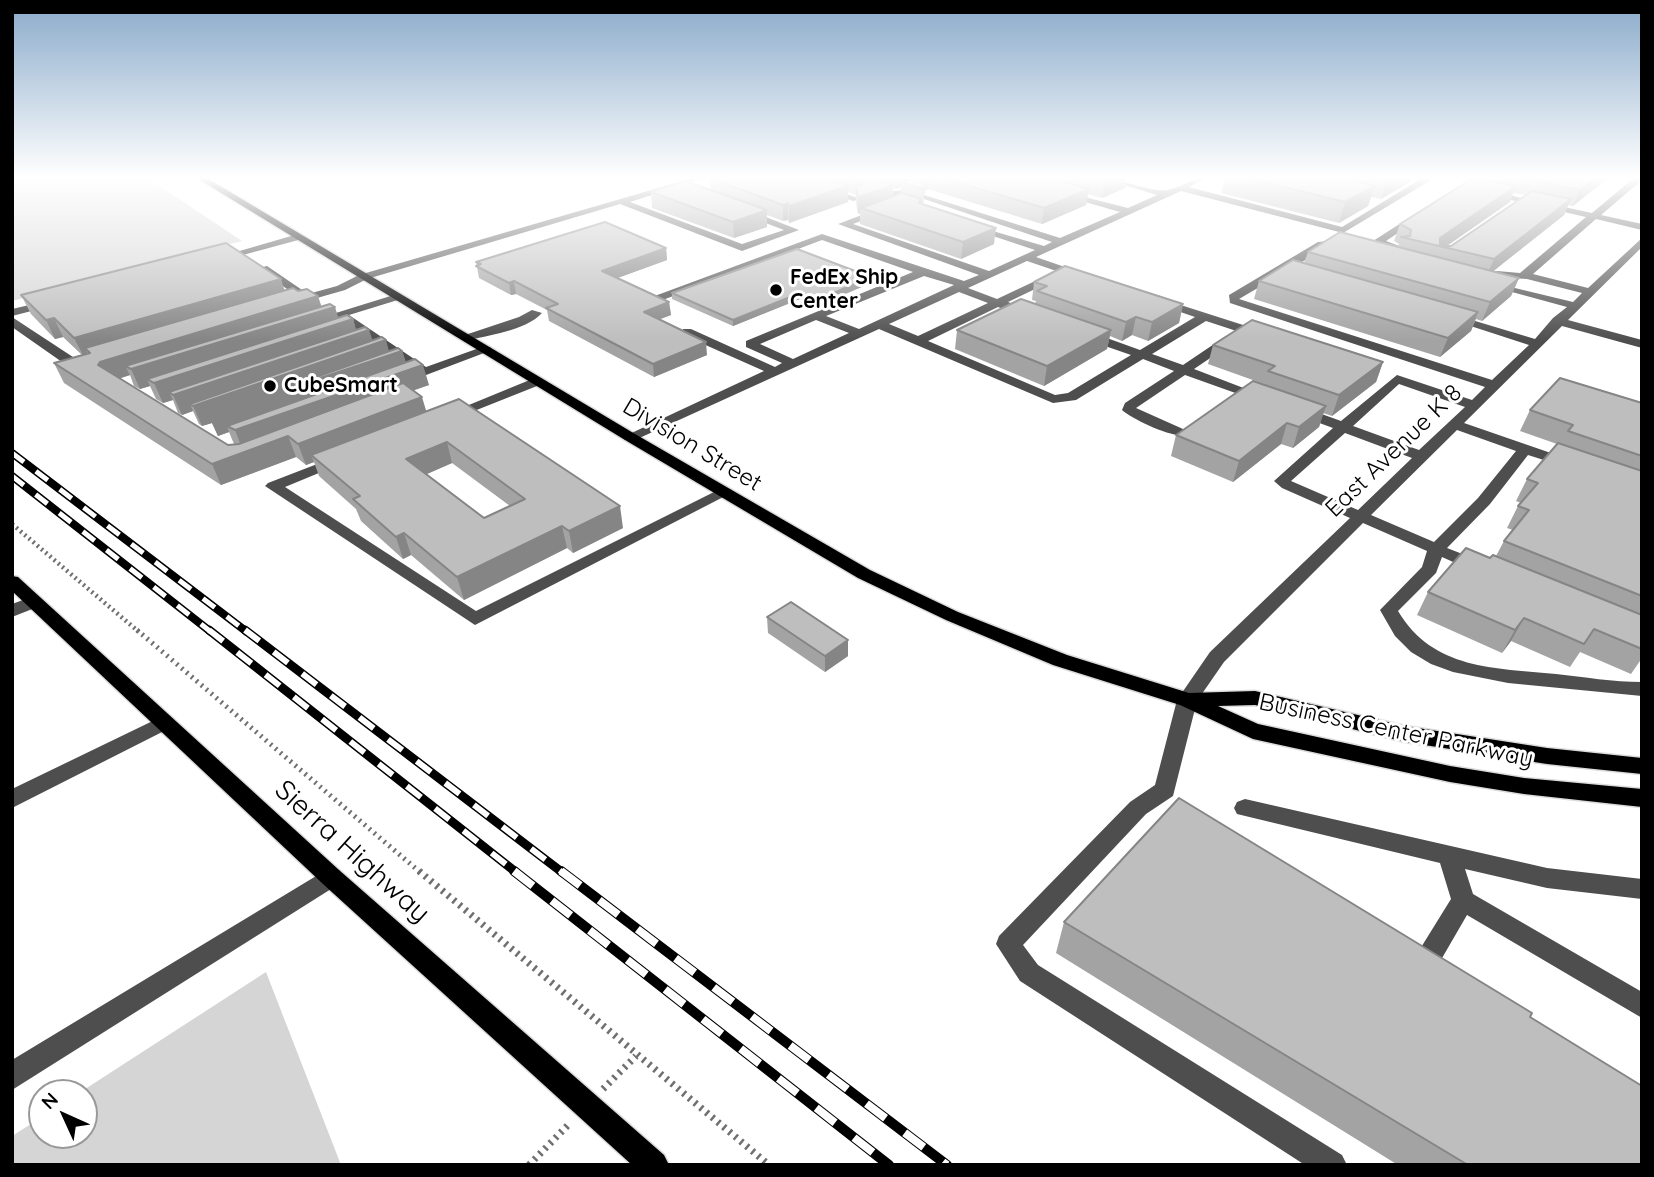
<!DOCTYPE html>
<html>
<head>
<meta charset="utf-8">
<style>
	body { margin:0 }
	#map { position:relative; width:1654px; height:1177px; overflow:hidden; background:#fff; font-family:Quicksand,sans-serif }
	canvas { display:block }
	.frame { position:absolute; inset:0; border:14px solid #000; pointer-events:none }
	.north { position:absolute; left:28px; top:1079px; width:70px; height:70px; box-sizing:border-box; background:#fff; border:2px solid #999; border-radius:50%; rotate:315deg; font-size:19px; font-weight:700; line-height:28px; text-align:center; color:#000 }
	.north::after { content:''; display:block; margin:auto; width:24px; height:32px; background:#000; clip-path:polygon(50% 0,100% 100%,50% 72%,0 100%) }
</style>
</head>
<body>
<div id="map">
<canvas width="1654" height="1177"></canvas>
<div class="frame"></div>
<div class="north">N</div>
</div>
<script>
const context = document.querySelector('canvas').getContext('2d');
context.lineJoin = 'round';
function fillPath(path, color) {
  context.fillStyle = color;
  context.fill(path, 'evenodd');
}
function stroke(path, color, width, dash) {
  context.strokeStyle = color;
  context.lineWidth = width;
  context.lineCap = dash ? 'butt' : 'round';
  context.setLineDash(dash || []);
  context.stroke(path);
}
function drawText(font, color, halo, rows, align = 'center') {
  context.font = font + ' Quicksand,sans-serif';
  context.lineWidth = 6;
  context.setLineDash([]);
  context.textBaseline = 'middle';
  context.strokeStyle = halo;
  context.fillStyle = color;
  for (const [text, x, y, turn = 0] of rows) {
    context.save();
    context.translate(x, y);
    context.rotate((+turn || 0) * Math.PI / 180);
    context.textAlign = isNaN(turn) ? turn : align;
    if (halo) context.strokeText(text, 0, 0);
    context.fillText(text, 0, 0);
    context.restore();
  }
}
const green = new Path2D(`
	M12 177H146L242 241 12 301Z
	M266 972 341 1165H12V1136L42 1117V1135H84V1093H79Z`);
const pathFar2 = new Path2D(`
	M12 524 139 632`);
const pathFar1 = new Path2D(`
	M137 630 421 873`);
const path = new Path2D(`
	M419 871 769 1165
	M603 1089 636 1056
	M529 1165 570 1123`);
const minor = new Path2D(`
	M696 177H708L630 202 742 244 784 230 742 214V210H748L799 230 742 251 620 204 367 279 345 290 296 304 290 301 298 297 258 268 267 266 308 294 337 286 359 275Z
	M784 177H796L861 199 853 201Z
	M830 177C851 177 869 188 889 191 906 194 928 175 947 177L892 198Z
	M1097 177C1117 177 1153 193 1167 190 1182 188 1192 177 1208 177L1189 187 1342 227 1419 180 1412 177 1433 179 1343 233 1181 191 1036 257 1085 274V278H1077L1027 261 968 288 997 299 1050 274H1058V278L1008 302 1030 310V316H1022L998 307 928 341 1055 395 1068 393 1131 355 1085 339V333H1093L1140 350 1195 317 1157 304V300H1165L1265 332V338L1261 339 1206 321 1152 354 1183 365 1226 336H1234V342L1194 369 1267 397 1260 401 1255 400 1185 375 1136 408 1183 429V435C1170 437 1132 419 1122 410L1125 403 1174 371 1143 359 1076 400 1053 403 879 329 635 440H625L623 437 764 371 683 335V329H691L775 367 782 363 746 347V341L913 272 822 240 660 301H652V297L822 234 964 281 979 275 838 224 880 208H886V212L853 224 989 271 1035 250 969 228V224L1044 246 1052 242 921 198V194L1060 238 1120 212 1061 195V191L1128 208 1157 195ZM924 276 954 285 859 329 826 316ZM959 292 988 303 918 336 889 324ZM816 320 849 333 793 359 760 344Z
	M1635 177H1642V180L1601 215 1642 224V230L1596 219 1533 274 1588 288 1642 238V247L1568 320 1642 340V348L1562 326 1464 423 1574 461 1576 464 1569 468 1528 455 1490 504 1447 548 1483 562 1486 566 1483 570H1471L1442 557 1436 573 1398 611C1433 670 1495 668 1556 674 1584 677 1613 682 1642 682V696L1508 683 1453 672 1431 664 1411 652 1395 636 1380 610 1422 567 1427 551 1363 523 1224 662 1197 701 1173 796 1146 814 1023 945 1038 965 1342 1155 1347 1165H1305L1020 981 996 944 999 936 1130 802 1155 785 1177 700 1210 652 1350 518 1282 488 1274 481 1333 428 1295 414V408H1305L1341 421 1397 375 1472 400 1485 387 1230 303 1229 295 1318 242 1331 241V245L1239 299 1492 380 1529 345 1446 318 1452 314 1535 339 1553 318 1567 307 1490 286V282L1573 302 1582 293 1527 279 1497 277 1492 274 1497 271 1520 273 1586 217 1485 194V190L1592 213ZM1399 384 1465 407 1419 450 1353 426ZM1457 430 1516 451 1478 498 1434 542 1371 515ZM1345 433 1412 458 1358 510 1291 481Z
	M1415 214 1423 216 1386 241 1402 247V251H1394L1373 241Z
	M298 234 303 237 302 239 217 262 212 259Z
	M397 294 401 295V299L349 315 426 367 482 347H490L492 350 405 383 398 379 415 371 338 318 316 325 310 321Z
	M51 300 55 301V305L12 316V309Z
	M532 310 542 313C525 331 488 335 465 341L459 337 519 317Z
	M12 317 79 361 88 359 94 363 82 369H72L12 327Z
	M537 377 544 381 542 384 454 419H444L442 416Z
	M338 456 345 460 343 463 285 487 476 611 720 489H730L733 492 475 625 265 486 268 483Z
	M34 596 43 602 40 606 12 617V604Z
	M163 716 170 718 173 723 170 728 12 808V789Z
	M1245 799 1547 868 1642 879V899L1547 888 1465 869 1473 894 1642 992V1018L1467 915 1438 965 1429 968 1420 965 1416 957 1420 949 1451 899 1440 863 1237 814 1234 808 1237 802Z
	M331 867 339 870 343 877 339 884 12 1090V1060Z`);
const major = new Path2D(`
	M195 177H205L635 434 870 570 958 612 1067 655 1189 693 1255 691 1405 726 1547 748 1642 758V774L1547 764 1405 742 1255 705 1218 706 1258 724 1450 766 1524 778 1642 789V807L1524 794 1450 782 1253 739 1180 705 1053 665 946 620 858 578 625 440Z
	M12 576 18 577 339 870 664 1155 669 1165H632L323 884 12 591Z`);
const railFar2 = new Path2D(`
	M12 453 247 632
	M12 476 211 632`);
const railFar1 = new Path2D(`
	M209 630 517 873
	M245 630 563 873`);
const rail = new Path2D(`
	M514 871 889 1165
	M561 871 947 1165`);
const wall = new Path2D(`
	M716 177H1127L1125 188 1102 198 1088 194 1086 205 1042 224 928 189 925 191 923 204 994 244 961 259 860 224V213L858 214 856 203V195L848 192V202L789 223 788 220 783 221 767 215V227L734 238 652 208 651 192 711 190 710 178ZM901 187V193L893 196V188L895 189Z
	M1225 177H1411L1410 182 1381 199 1371 197 1368 206 1339 223 1221 193Z
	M1499 177H1609L1573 206 1568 205 1564 215 1493 271 1519 278 1511 296 1482 321 1476 319 1471 331 1440 357 1254 299 1259 281 1304 263 1308 252 1398 247 1399 244 1394 241 1400 224 1497 183ZM1513 193 1526 195 1451 246H1447L1510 202Z
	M666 248 667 260 617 278 669 302 671 315 659 319 707 355 654 377 549 321 547 310 516 294 511 295 479 278 476 262Z
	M871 277V283L817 306 800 299 733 326 672 299V293Z
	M1034 282 1183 304 1179 323 1148 341 1132 335 1122 341 1110 336 1107 349 1044 386 955 349 957 330 1035 304 1036 301 1032 300Z
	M284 291 321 306 338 318 353 319 356 330 389 351H402L406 363 429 385 413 390 426 412 623 528 573 553 567 548 464 600 411 555 403 559 361 521 356 509 319 476 314 462 306 465 296 457 221 485 64 383 54 363 82 355 63 337 55 339 31 314 21 295ZM130 375 134 386 140 389 150 386 156 399 163 403 173 400 178 413 182 415 193 411 199 424 202 426 212 423 218 436 229 432 234 444 228 445 120 378ZM452 463 510 506 484 518 427 474Z
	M1213 345 1383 362 1376 382 1332 416 1323 413 1319 427 1293 448 1281 444 1233 482 1171 456 1176 435 1264 384 1208 364Z
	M1642 403V658L1631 674 1580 652 1570 667 1511 641 1502 653 1417 615 1428 592 1490 558 1496 556 1504 541 1513 530 1507 528 1518 506 1521 503 1516 501 1527 479 1557 444 1520 431 1530 410Z
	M767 617 848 656 825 672 768 633Z
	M1064 922 1642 1165H1398L1056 953Z`);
const shadedWall = new Path2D(`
	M896 177H929L928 189 925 191 923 204 924 189 901 182V187L895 189Z
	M1107 177H1127L1125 188 1102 198 1105 178Z
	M1391 177H1411L1410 182 1381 199 1388 178Z
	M1597 177H1609L1573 206 1580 190Z
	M893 185 892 200 861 208 860 213 858 214V197Z
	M848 186V202L789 223V206Z
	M1375 186 1368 206 1339 223 1345 202Z
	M1516 186 1510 202 1445 247 1437 245 1440 238Z
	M1089 189 1086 205 1042 224 1044 208Z
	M1571 199 1564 215 1486 277 1494 259Z
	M788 203V220L783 221V205Z
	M767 210V227L734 238 733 222Z
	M996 228 994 244 961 259 963 242Z
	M666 248 667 260 604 283 602 271Z
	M871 277V283L817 306V300Z
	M1519 278 1511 296 1482 321 1490 302Z
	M281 279 287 298 85 348 88 355 84 357 74 338Z
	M514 281 516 294 511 295 509 283Z
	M800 293V299L733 326V320Z
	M318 296 323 311 335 307 340 323 353 319 357 334 369 330 374 344 386 340 390 355 402 351 408 370 423 365 429 385 243 451 235 430 227 426 229 432 218 436 212 423 202 426 193 406 190 404 193 411 182 415 173 395 169 392 173 400 163 403 154 383 147 379 150 386 140 389 131 369 125 366 130 375 109 382 98 365 100 362Z
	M669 302 671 315 645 325 644 312Z
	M1183 304 1179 323 1148 341 1152 322Z
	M1478 312 1471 331 1440 357 1448 338Z
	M1136 317 1132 335 1122 341 1126 322Z
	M54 318 63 337 55 339 46 320Z
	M1111 330 1107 349 1044 386 1047 366Z
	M706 342 707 355 654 377 653 364Z
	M1383 362 1376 382 1332 416 1339 395Z
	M422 397 428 417 311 455 314 462 306 465 298 444Z
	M1326 406 1319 427 1293 448 1299 427Z
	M1287 423 1281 444 1233 482 1239 461Z
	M288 436 296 457 221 485 212 464Z
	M447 442 452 463 413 480 406 459Z
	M620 506 623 528 573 553 569 531Z
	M562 526 567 548 464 600 457 577Z
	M404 533 411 555 403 559 396 537Z
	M1524 618 1511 641 1502 653 1515 630Z
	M848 640V656L825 672V656Z`);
const building = new Path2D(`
	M716 177H820L848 186 789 206 788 203 783 205 710 178Z
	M849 177H868L893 185 858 197 856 187 864 184 862 181Z
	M916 177H924L917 180 925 186 924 189 901 182Z
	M939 177H1045L1089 189 1044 208Z
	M1243 177H1338L1375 186 1345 202Z
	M1517 177H1597L1580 190Z
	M1473 178 1516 186 1440 238V246H1451L1532 191 1571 199 1494 259 1401 237 1410 236 1411 230 1400 224Z
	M685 181 767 210 733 222 651 192Z
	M902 193 921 199 919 203 996 228 963 242 861 208Z
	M605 222 666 248 602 271 669 302 644 312 706 342 653 364 546 308 558 304 514 281 509 283 476 266 481 264 476 262Z
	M1340 232 1519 278 1490 302 1308 252Z
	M226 243 281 279 74 338 54 318 46 320 21 295Z
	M797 249 871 277 817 300 800 293 733 320 672 293Z
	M1293 260 1478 312 1448 338 1259 281Z
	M1065 266 1183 304 1152 322 1136 317 1126 322 1037 291 1047 286 1034 282Z
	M293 288 298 291 307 289 318 296 100 362 98 365 228 445 239 444 403 383 422 397 298 444 288 436 212 464 54 363 90 353 85 348Z
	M1021 299 1111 330 1047 366 957 330Z
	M330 304 335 307 131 369 125 366Z
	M347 315 353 319 154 383 147 379Z
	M1252 320 1383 362 1339 395 1268 371 1275 366 1213 345Z
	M365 327 369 330 173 395 169 392Z
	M382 337 386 340 193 406 190 404Z
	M398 348 402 351 209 415Z
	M415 359 423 365 235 430 227 426Z
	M1560 378 1642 403V456L1568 431 1573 425 1530 410Z
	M1253 381 1326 406 1299 427 1287 423 1239 461 1176 435Z
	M459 399 620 506 569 531 562 526 457 577 404 533 396 537 353 499 360 496 311 455ZM447 442 525 499 484 518 406 459Z
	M1558 443 1642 471V596L1504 541 1529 510 1518 506 1538 483 1527 479Z
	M1466 548 1490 558 1493 555 1642 615V649L1594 629 1584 644 1524 618 1515 630 1428 592Z
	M791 602 848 640 825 656 767 617Z
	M1179 798 1532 1013 1530 1017 1642 1086V1165H1468L1064 922Z`);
const markers = [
	[776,290,7,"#000"],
	[270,386,7,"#000"]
];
const farPoinames = [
	["FedEx Ship",790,278],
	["Center",790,302],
	["CubeSmart",284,386]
];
const streetNames = [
	["Division Street",692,445,31],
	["East Avenue K 8",1394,451,-44],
	["Business Center Parkway",1396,731,12]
];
const nearStreetnames = [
	["Sierra Highway",352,852,42]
];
fillPath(green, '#d5d5d5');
stroke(major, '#dbdbdb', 3);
stroke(pathFar2, '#707070', 4.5, [2, 3.5]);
stroke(pathFar1, '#707070', 5, [2, 4.5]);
stroke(path, '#707070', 7, [2.5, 5]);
fillPath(minor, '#4e4e4e');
fillPath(major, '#000');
stroke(railFar2, '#000', 8);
stroke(railFar1, '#000', 9);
stroke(rail, '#000', 10);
stroke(railFar2, '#fff', 5, [15]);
stroke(railFar1, '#fff', 6, [18]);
stroke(rail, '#fff', 8, [24]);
fillPath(wall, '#a3a3a3');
fillPath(shadedWall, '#858585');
fillPath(building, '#bebebe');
stroke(building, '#858585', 2);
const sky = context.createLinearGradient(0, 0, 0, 341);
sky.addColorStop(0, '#89aaca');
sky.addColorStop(0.52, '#fff');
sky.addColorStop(1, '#ffffff00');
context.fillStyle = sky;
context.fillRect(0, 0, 1654, 341);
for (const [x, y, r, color] of markers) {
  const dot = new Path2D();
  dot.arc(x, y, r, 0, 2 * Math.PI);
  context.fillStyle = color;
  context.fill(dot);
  stroke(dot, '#fff', 2.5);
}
drawText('bold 21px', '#000', '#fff', farPoinames, 'left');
drawText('24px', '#000', '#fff', streetNames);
drawText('28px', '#000', '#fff', nearStreetnames);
</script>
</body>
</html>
